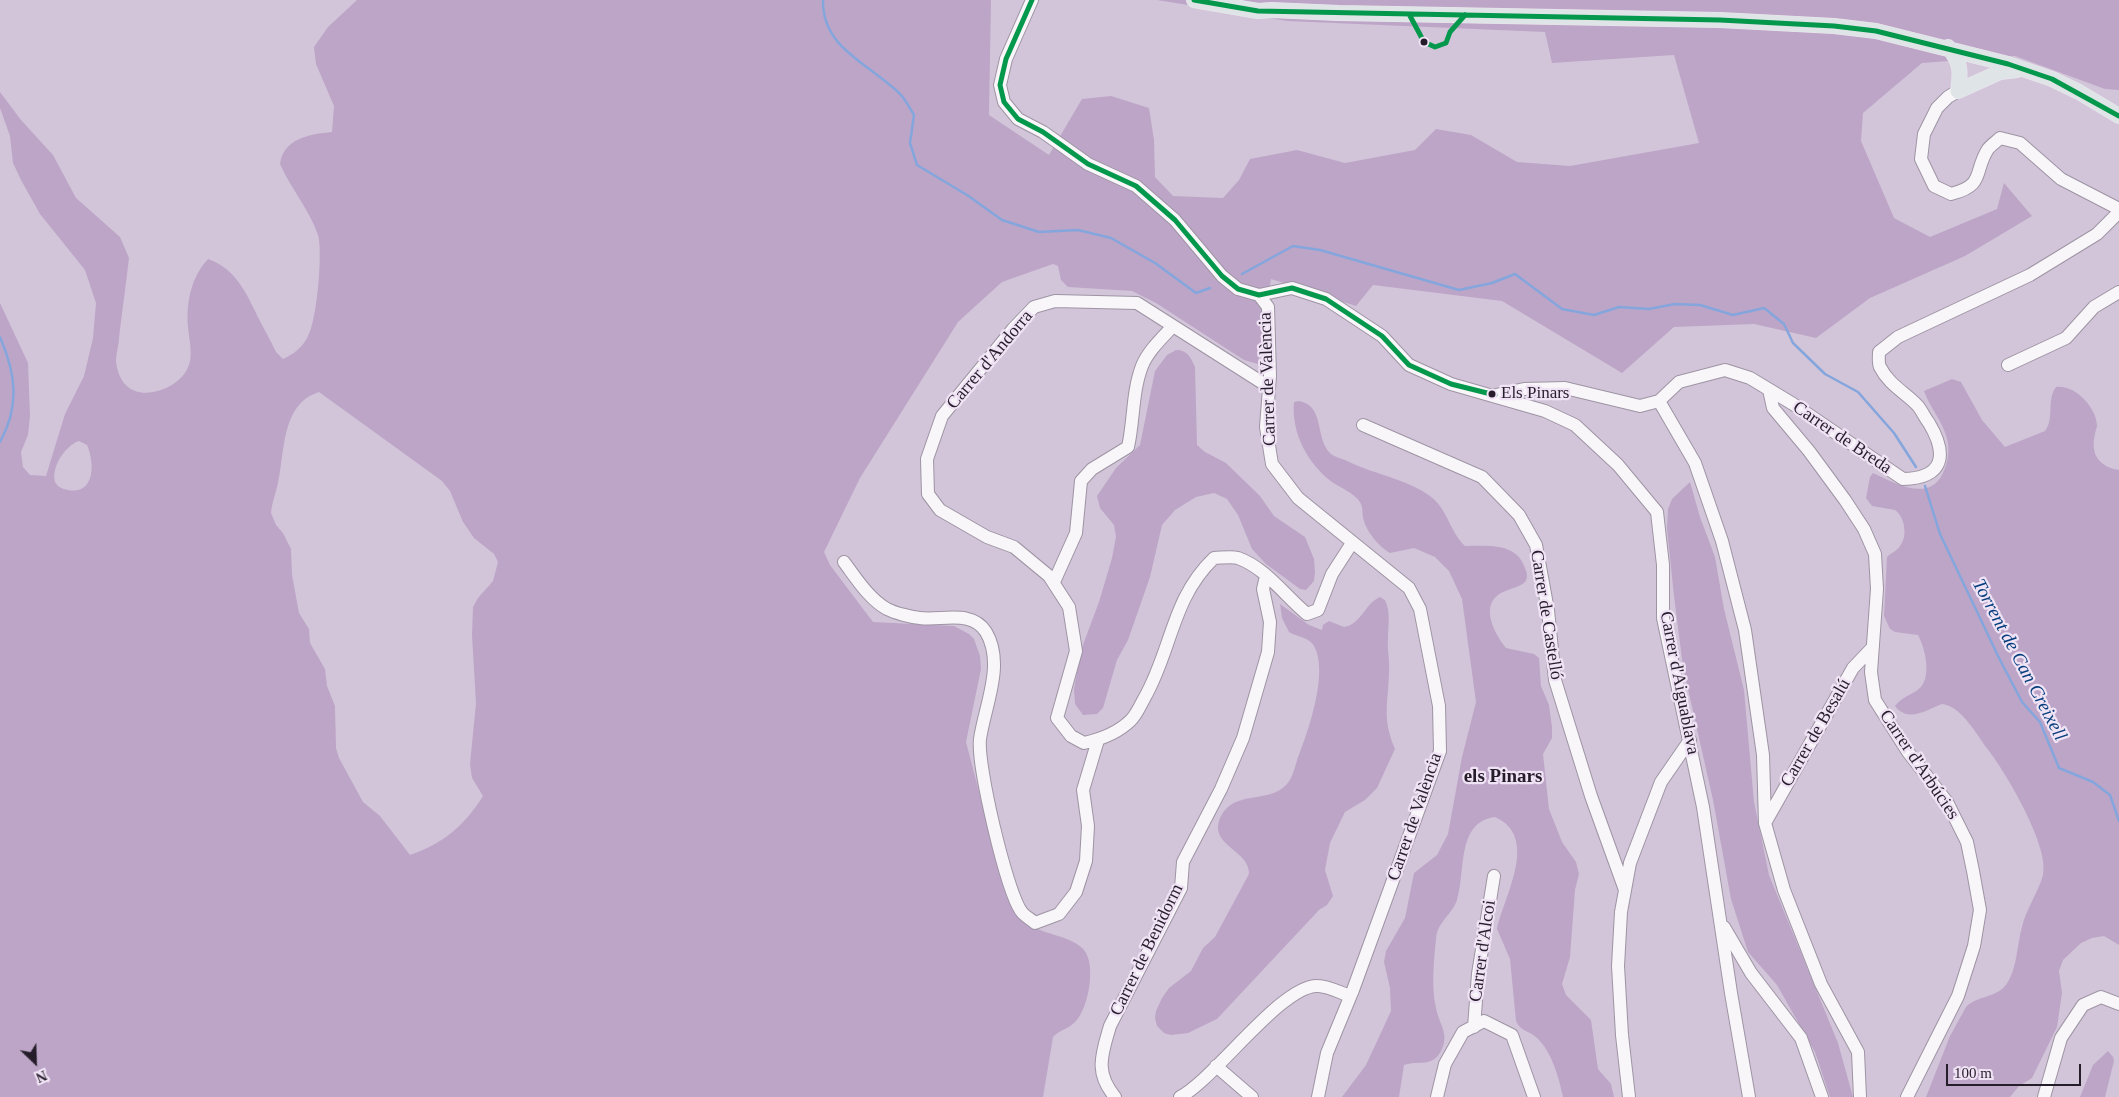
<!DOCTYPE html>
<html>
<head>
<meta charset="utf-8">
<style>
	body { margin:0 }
	#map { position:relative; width:2119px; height:1097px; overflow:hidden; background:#d2c5d9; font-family:Georgia,serif }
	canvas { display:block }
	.north { position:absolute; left:10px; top:1037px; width:50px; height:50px; -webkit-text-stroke:4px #f0e3f5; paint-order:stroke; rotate:156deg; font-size:14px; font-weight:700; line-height:20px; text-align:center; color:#261d2a }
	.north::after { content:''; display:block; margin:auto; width:18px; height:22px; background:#261d2a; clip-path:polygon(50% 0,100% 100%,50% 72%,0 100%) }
	.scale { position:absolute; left:1946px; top:1064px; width:135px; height:22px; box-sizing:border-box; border:2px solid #261d2a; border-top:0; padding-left:6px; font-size:15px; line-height:18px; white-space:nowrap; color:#261d2a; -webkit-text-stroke:4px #f0e3f5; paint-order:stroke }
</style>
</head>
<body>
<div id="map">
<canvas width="2119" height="1097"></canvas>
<div class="north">N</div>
<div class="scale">100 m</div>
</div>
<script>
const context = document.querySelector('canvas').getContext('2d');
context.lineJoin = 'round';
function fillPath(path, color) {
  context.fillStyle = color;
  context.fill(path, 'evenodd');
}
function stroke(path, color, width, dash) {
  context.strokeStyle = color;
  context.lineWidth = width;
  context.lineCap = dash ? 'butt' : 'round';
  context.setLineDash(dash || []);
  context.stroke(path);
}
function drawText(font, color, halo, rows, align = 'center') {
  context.font = font + ' Georgia,serif';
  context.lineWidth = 4.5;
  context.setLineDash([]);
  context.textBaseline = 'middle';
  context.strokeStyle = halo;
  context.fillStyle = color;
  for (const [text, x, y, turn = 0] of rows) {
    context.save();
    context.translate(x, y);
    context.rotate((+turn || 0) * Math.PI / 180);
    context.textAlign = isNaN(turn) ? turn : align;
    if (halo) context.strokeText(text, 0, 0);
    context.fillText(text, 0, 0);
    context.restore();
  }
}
const green = new Path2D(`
	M357 0H991L989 115 1049 155 1082 99 1111 96 1149 108 1154 140 1155 177 1173 196 1223 198 1239 180 1250 159 1297 150 1345 163 1415 150 1436 129 1471 135 1517 162 1570 166 1699 143 1674 55 1552 63 1545 32 1287 21 1157 0H2119V90L2105 89 2015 56 1922 63 1863 113 1861 141 1894 218 1930 237 1997 209 2004 183 2032 216 1965 256 1870 298 1816 338 1754 324 1674 327 1622 373 1502 301 1373 285 1356 306 1271 279 1258 364 1244 360 1156 303 1132 291 1068 287 1061 280 1058 266 1053 264 1002 282 958 322 860 478 824 552 830 565 873 622 954 626 969 634 974 639 980 656 981 669 966 742 988 826 1032 926C1047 935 1066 935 1081 947 1098 959 1089 1009 1075 1022 1069 1029 1059 1030 1053 1037L1043 1097H0V303L28 363 30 416 28 435 21 452 23 467 30 475 46 476 65 414 84 376 93 338 96 303 85 270 40 214 21 180 13 163 10 136 0 108V92L21 120 53 155 76 198 120 237 129 258C126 285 122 311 119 338 119 345 116 353 116 361 117 373 123 387 135 391 155 398 186 383 190 361 192 350 189 338 188 327 186 303 191 277 208 259 237 269 247 295 260 321 265 331 271 341 276 352L283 359C294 354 303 347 308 336 317 321 323 251 318 235 309 209 291 189 280 164 283 139 309 134 332 132L334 106 316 64 314 47 328 27ZM319 392 442 481 450 491 463 522 474 538 494 554 498 562 493 581 478 598 473 607 472 635 476 703 470 764 472 778 483 796C464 826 444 843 410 855L380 816 363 802 339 758 336 748 335 706 327 686 325 669 310 643 309 629 299 613 292 575 291 549 283 533 276 525 271 513C272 502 276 493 278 483 285 452 281 404 319 392ZM79 441 87 445C95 463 95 495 68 490 62 489 58 487 55 482 51 467 65 446 79 441Z
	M1176 350C1188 350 1191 358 1195 367L1197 445 1205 452 1226 463 1260 496 1274 516 1305 537 1314 559 1315 572 1314 581 1306 590 1300 589 1266 564 1252 549 1238 515 1227 499 1214 493 1196 497 1175 510 1162 525 1150 577 1128 640 1117 660 1103 708 1097 714 1083 715 1075 704 1074 689 1081 650 1099 602 1112 558 1116 537 1114 525 1100 508 1097 496 1116 468 1140 445 1155 371 1167 355Z
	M1952 379 1961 382 1982 420 2005 447 2045 431C2055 418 2046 400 2056 387 2075 384 2097 408 2097 426 2097 427 2095 433 2095 434 2090 454 2099 467 2119 470V945L2104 936 2092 938 2081 943 2063 960 2059 971 2062 993 2057 1027 2032 1078 2019 1086 2010 1097H1926L1950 1036 1966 1007C1976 996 1995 998 2005 986 2017 972 2017 944 2022 927 2026 909 2038 893 2043 875 2050 847 2006 773 1989 751 1977 736 1962 706 1942 704 1926 710 1908 723 1895 706 1901 697 1912 695 1920 688 1932 676 1925 648 1918 635L1895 632 1890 629 1884 616 1887 557C1891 553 1897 551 1900 546 1908 536 1905 517 1895 510L1872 506 1866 498 1870 477 1873 473C1895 483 1929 503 1943 473 1948 463 1950 450 1947 439 1943 422 1930 408 1924 391Z
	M1299 401C1326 406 1314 439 1331 454 1335 457 1340 458 1345 460 1372 474 1405 478 1430 496 1447 508 1450 532 1465 546 1488 546 1516 542 1525 568 1527 572 1528 579 1525 582 1520 587 1509 589 1503 592 1479 603 1493 632 1506 648L1534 654 1539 658 1541 686 1549 705 1552 727V738L1543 754 1549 809 1562 842 1576 862 1579 874 1575 890 1570 957 1562 984 1566 995 1591 1020 1598 1069 1611 1084 1614 1097H1563C1559 1078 1552 1052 1537 1038 1530 1031 1520 1031 1516 1021L1510 959 1497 929C1504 896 1540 837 1495 817 1456 822 1466 872 1457 900 1452 915 1437 922 1436 939 1434 960 1431 987 1436 1008 1439 1024 1450 1034 1441 1051 1432 1068 1418 1060 1404 1065L1399 1097H1342L1366 1065 1391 1011 1390 988 1384 962 1386 951 1405 918 1414 873 1437 855 1448 834 1462 757 1476 702 1462 599 1449 571 1435 557 1414 548 1390 553C1379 547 1365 530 1363 517 1362 512 1363 507 1360 502 1354 493 1341 488 1332 482 1308 464 1291 433 1294 402Z
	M1690 482 1700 517 1715 557 1724 609 1744 690 1754 802 1769 875 1838 1043 1853 1097H1830L1815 1052 1777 985 1748 952 1731 899 1713 800 1683 667 1674 596 1667 528 1668 509 1672 499Z
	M1380 597 1385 600C1391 613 1388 625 1388 639 1387 650 1390 662 1389 673 1388 705 1382 718 1395 749L1377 788 1365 800 1345 812 1330 843 1325 870 1333 896 1327 905 1319 910 1217 1019 1188 1033 1171 1035 1164 1033 1157 1026 1155 1018 1156 1011 1162 998 1169 988 1191 971 1203 948 1215 937 1249 874C1250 851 1211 846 1219 821 1231 788 1267 805 1286 785 1293 778 1295 766 1298 757 1308 732 1329 672 1314 646 1309 637 1297 637 1289 632L1282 618 1280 604 1309 625 1322 630 1323 625 1329 621 1344 627C1362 624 1364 604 1380 597Z
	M2108 1051 2113 1057 2114 1061 2105 1097H2080L2093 1065Z`);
const stream = new Path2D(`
	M823 0C822 48 868 63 898 92 905 98 909 107 914 115L910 143 917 165 967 195 1002 220 1039 232 1078 230 1111 238 1155 263 1196 293 1210 288
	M1242 274 1293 246 1320 250 1459 290 1492 283 1515 274 1562 309 1594 315 1619 307 1649 309 1675 304 1700 305 1733 315 1764 308 1784 324 1793 343 1825 374 1858 392 1894 433 1916 467
	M0 337C16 374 20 406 0 442
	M1925 486 1940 534 1999 658 2022 702 2040 722 2059 768 2093 782 2110 795 2119 821`);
const minor = new Path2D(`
	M1032 0 1006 59 1000 85 1004 102 1018 119 1043 132 1088 164 1136 186 1175 220 1222 276 1238 289 1259 295 1292 288 1326 299 1382 336 1409 365 1451 384 1545 411 1575 425 1618 465 1657 512 1663 565V618L1703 807 1731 993 1749 1097
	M1958 91 1948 97 1937 108 1924 134 1921 159 1934 186 1951 194C1986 185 1973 172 1988 149 1991 145 1996 142 2000 138L2020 143 2061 179 2119 209
	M1259 295 1268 307 1270 376 1266 427 1272 464 1298 498 1409 588 1420 609 1439 706 1440 751 1353 990 1327 1053 1318 1097
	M2008 365 2066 338 2094 307 2119 292
	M1269 387 1137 303 1055 301 1034 307 1013 329 942 416 927 459 928 494 940 510 987 537 1014 547 1049 576 1069 607 1076 651 1057 718 1071 736 1084 743C1102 739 1118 733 1131 720 1137 714 1141 704 1145 697 1172 649 1172 598 1214 558 1221 558 1231 556 1238 558 1266 568 1285 596 1307 614L1318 610 1332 574 1352 543
	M1769 390 1773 408 1809 451 1845 500 1864 529 1875 554 1877 589 1871 672 1875 700 1908 752 1947 802 1967 842 1973 871 1980 910 1974 946 1958 996 1907 1097
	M1496 395 1524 389 1565 388 1640 406 1659 401 1679 382 1725 370 1750 378 1793 404 1903 479C1944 478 1948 455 1929 423 1925 418 1922 411 1918 406 1906 393 1889 385 1880 367 1878 363 1879 357 1879 352L1898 337 2030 275 2097 234 2119 212
	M1659 401 1695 463 1722 541 1745 630 1763 755 1765 823 1784 890 1821 984 1858 1052 1860 1097
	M1363 425 1482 477 1519 515 1536 545 1548 610 1555 680 1591 796 1625 890
	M844 562C856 578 869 599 887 609 895 613 910 617 920 618 941 621 972 609 986 632 1005 664 985 705 980 739 977 765 1006 889 1021 911 1024 916 1031 919 1035 923L1059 914 1076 892 1086 861 1088 826 1083 790 1098 740
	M1054 582 1076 533 1081 481 1092 469 1128 447C1134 421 1132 392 1142 366 1148 351 1162 338 1173 326
	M1765 823 1853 668 1873 647
	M1724 927 1751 973 1801 1038 1822 1097
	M1474 1027 1478 974 1494 876
	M1216 1066 1252 1097
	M1115 1097C1094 1072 1102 1054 1110 1026L1181 888 1183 862 1221 789 1243 738 1268 652 1270 622 1263 589 1266 576
	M1180 1097C1215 1079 1282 984 1318 986 1328 986 1341 993 1350 996
	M1437 1097 1445 1064 1463 1032 1484 1021 1512 1035 1534 1097
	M1629 1097 1622 1035 1618 966 1621 912 1630 863 1661 782 1690 740
	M2044 1097 2061 1038 2083 1005 2101 997 2119 1004`);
const major = new Path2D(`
	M1194 0 1258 11 1271 10 1339 13 1720 20 1834 26 1876 31 2008 64 2052 79 2079 92 2119 116
	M1948 47C1961 62 1961 72 1958 91L2000 72 2017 70`);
const bus1 = new Path2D(`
	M1032 0 1006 59 1000 85 1004 102 1018 119 1043 132 1088 164 1136 186 1175 220 1222 276 1238 289 1259 295 1292 288 1326 299 1382 336 1409 365 1451 384 1495 395
	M1194 0 1258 11 1720 20 1834 26 1876 31 2008 64 2052 79 2119 116
	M1409 14 1424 42 1435 47 1446 43 1450 32 1465 15`);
const markers = [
	[1424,42,4.5,"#261d2a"],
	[1492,394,4.5,"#261d2a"]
];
const busNames = [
	["Els Pinars",1501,394]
];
const streetNames = [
	["Carrer d'Andorra",990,360,-50],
	["Carrer de València",1268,379,-92],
	["Carrer de Breda",1842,438,34],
	["Carrer de Castelló",1546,615,81],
	["Carrer d'Aiguablava",1679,683,79],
	["Carrer de Besalú",1816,733,-60],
	["Carrer d'Arbúcies",1919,765,56],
	["Carrer de València",1415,817,-71],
	["Carrer de Benidorm",1147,950,-64],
	["Carrer d'Alcoi",1483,951,-82]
];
const waterNames = [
	["Torrent de Can Creixell",2019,660,62]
];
const neighbourhoodNames = [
	["els Pinars",1503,777]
];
fillPath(green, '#bda5c7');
stroke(stream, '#84a6dd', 2.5);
stroke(minor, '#9e94a4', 14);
stroke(major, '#ebe5ee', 16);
stroke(minor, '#f8f6f9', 12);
stroke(major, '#dfe4e7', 15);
stroke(bus1, '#04984d', 5);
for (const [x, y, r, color] of markers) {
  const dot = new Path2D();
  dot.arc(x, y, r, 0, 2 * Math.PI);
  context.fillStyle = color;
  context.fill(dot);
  stroke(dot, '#f0e3f5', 2);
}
drawText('17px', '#261d2a', '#f0e3f5', busNames, 'left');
drawText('18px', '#261d2a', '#f0e3f5', streetNames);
drawText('italic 19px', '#063e7d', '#f0e3f5', waterNames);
drawText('bold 19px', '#261d2a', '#f0e3f5', neighbourhoodNames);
</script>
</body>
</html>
